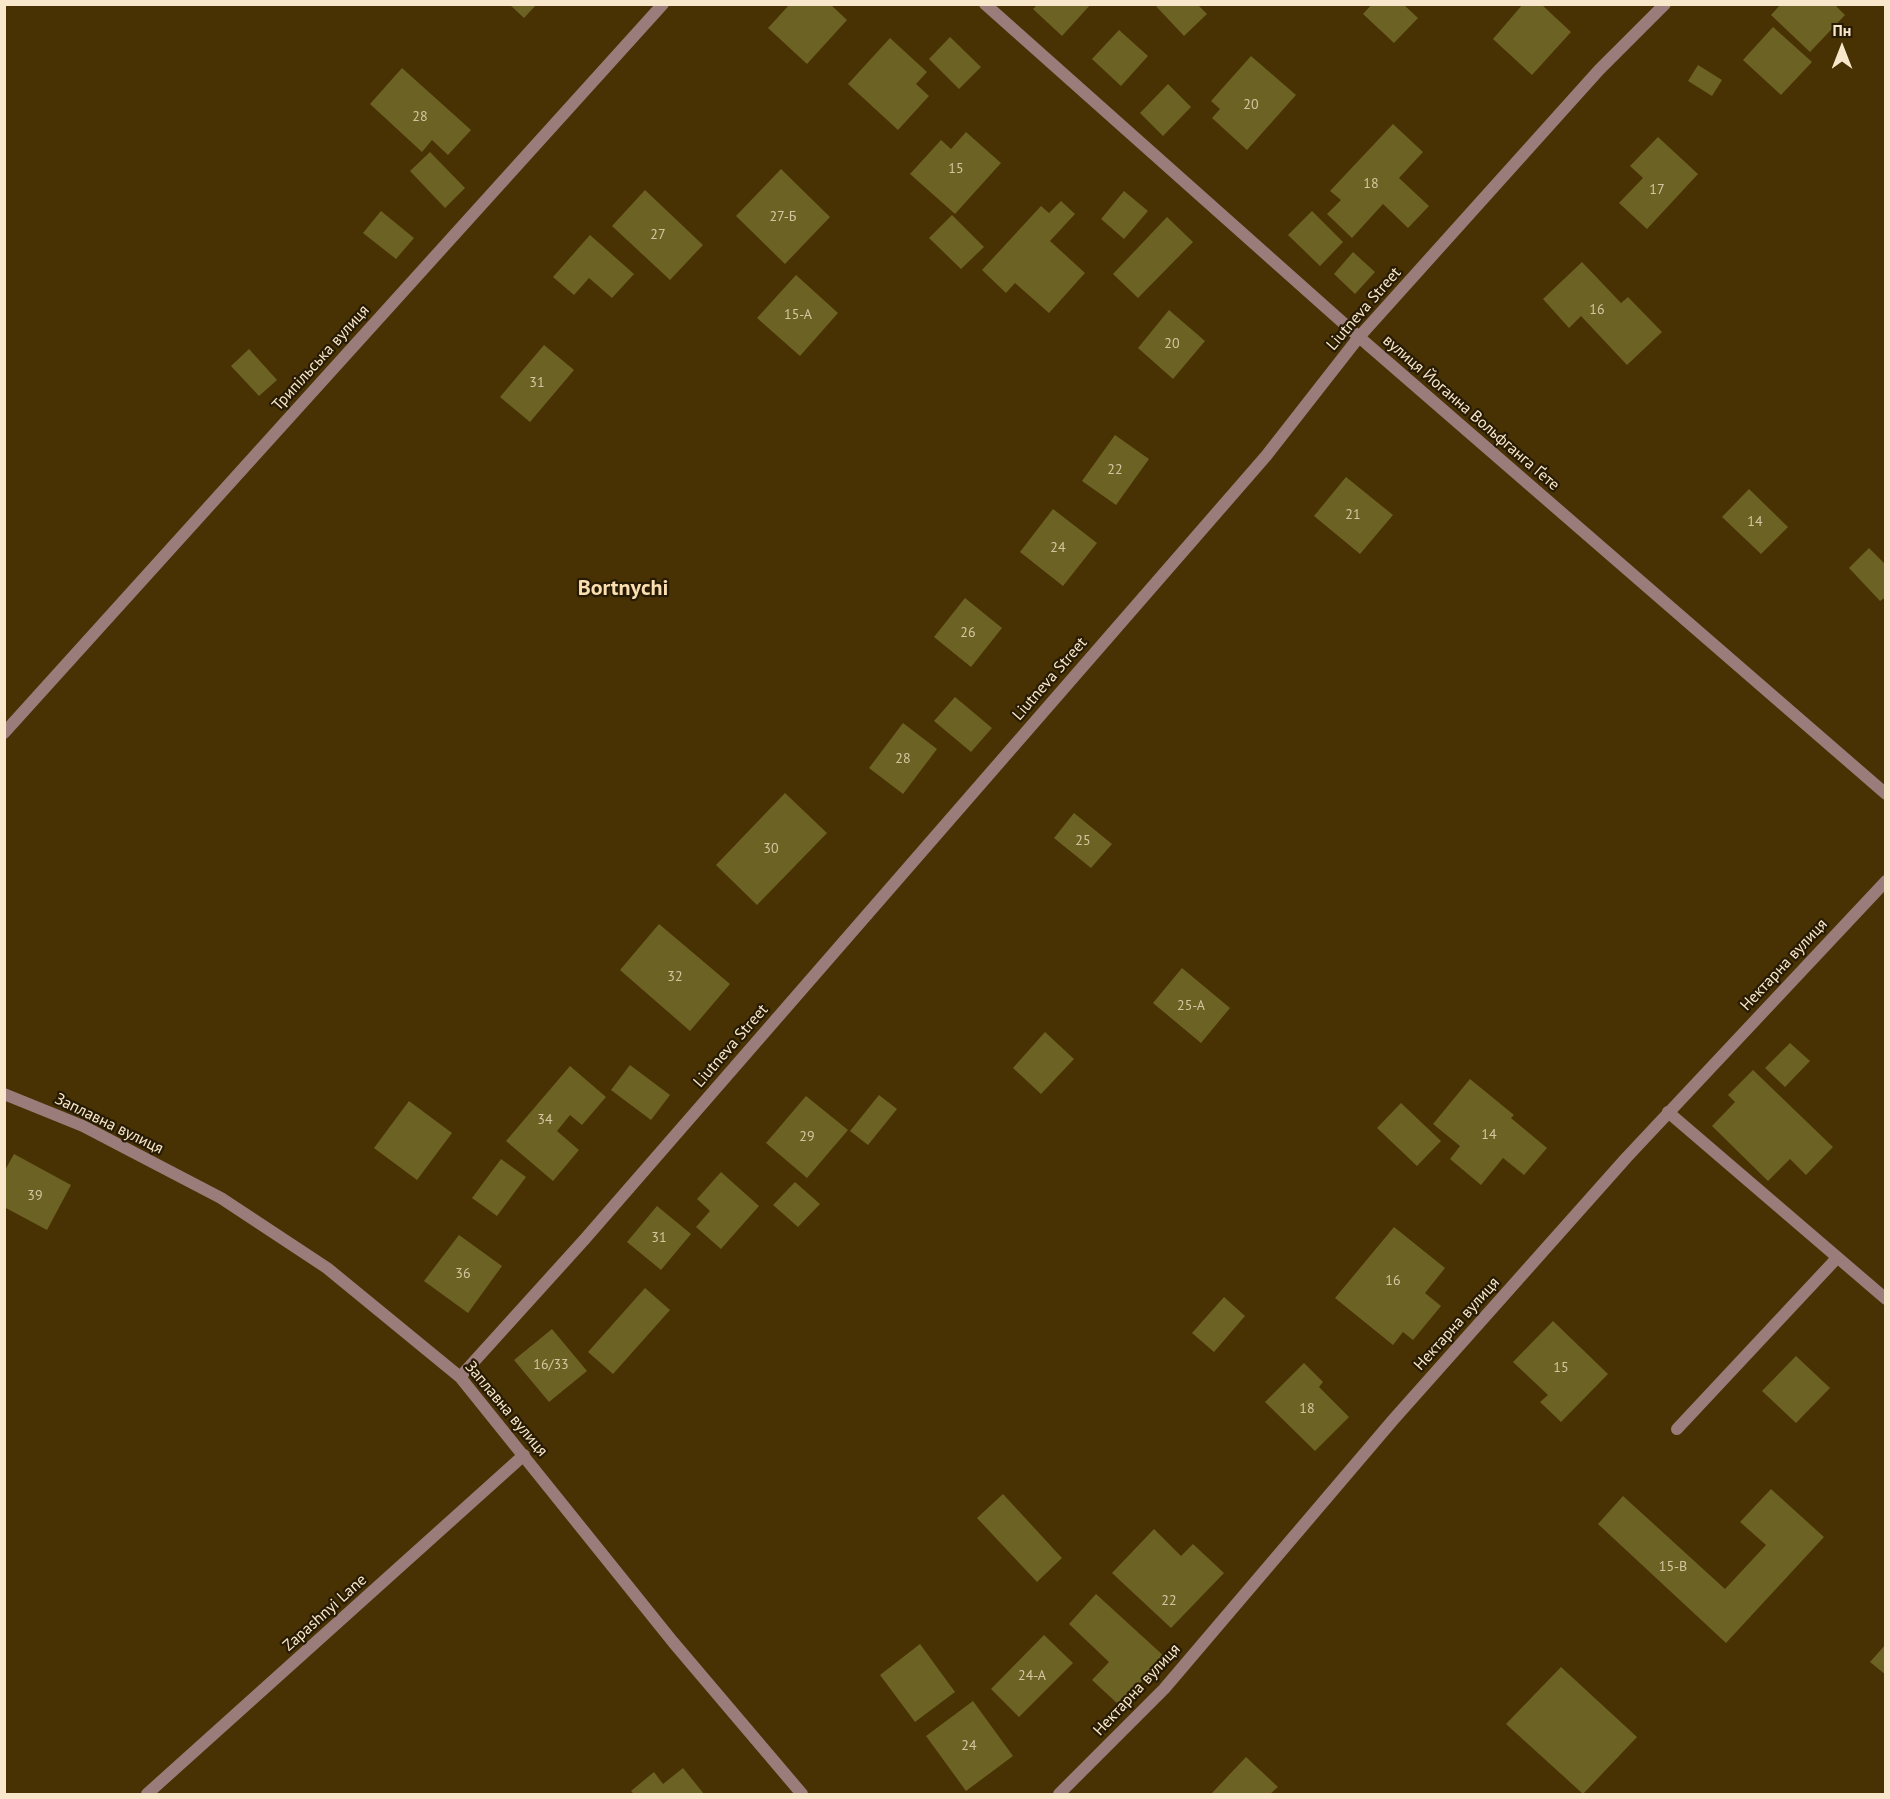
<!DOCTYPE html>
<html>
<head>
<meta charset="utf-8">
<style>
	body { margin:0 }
	#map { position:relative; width:1890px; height:1799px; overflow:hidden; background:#483203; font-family:"PT Sans",sans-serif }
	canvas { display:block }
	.frame { position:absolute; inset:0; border:6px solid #f8e7cb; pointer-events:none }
	.north { position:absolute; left:1812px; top:18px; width:60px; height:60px; -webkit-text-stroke:4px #281b04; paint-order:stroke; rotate:0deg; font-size:16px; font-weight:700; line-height:24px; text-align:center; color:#f8e7cb }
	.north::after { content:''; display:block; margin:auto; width:21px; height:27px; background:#f8e7cb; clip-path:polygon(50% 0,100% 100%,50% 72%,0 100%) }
</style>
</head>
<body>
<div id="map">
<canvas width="1890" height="1799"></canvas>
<div class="frame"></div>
<div class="north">Пн</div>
</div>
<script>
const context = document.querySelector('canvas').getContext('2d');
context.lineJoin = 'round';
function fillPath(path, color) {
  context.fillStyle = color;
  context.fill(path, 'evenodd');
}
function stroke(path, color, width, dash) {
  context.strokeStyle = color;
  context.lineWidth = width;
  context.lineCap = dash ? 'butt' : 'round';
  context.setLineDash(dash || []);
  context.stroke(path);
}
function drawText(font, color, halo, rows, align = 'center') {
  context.font = font + ' "PT Sans",sans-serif';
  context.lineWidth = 4.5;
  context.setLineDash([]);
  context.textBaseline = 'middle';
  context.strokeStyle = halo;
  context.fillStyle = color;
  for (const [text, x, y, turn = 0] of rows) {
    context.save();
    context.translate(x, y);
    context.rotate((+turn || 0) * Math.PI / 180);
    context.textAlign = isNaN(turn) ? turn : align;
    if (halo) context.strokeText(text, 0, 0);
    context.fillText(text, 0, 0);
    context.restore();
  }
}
const building = new Path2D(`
	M509 4H537L524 18Z
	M790 4H830L847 20 807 64 768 28Z
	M1038 4H1091L1062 36 1033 9Z
	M1154 4H1197L1207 14 1184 36Z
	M1372 4H1403L1418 18 1394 43 1363 14Z
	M1523 4H1541L1571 32 1532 75 1493 39Z
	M1781 4H1834L1845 15 1810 52 1771 15Z
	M1773 27 1812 62 1781 95 1743 60Z
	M1119 30 1148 56 1121 86 1092 59Z
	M950 37 981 67 959 89 929 59Z
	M890 38 927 72 916 84 929 96 898 130 848 84Z
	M1251 56 1296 95 1247 150 1212 118 1220 109 1211 101Z
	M1698 65 1722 80 1712 96 1688 81Z
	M402 68 471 130 448 155 432 140 422 152 370 104Z
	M1168 84 1191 107 1163 136 1140 113Z
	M1393 124 1423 152 1399 178 1429 206 1408 228 1383 204 1352 238 1327 214 1341 200 1330 191Z
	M966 132 1001 163 955 214 910 174 941 140 951 149Z
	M1658 137 1698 174 1647 229 1619 203 1643 178 1630 166Z
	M430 152 465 188 445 208 410 171Z
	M781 169 830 217 785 264 736 216Z
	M645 190 703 245 670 280 612 226Z
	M1124 191 1148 211 1124 239 1101 219Z
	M1061 201 1075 214 1050 241 1085 273 1049 313 1015 283 1006 293 982 270 1041 206 1049 213Z
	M381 211 414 238 396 259 363 233Z
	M1312 211 1343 242 1320 266 1288 235Z
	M952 215 984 247 961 269 929 238Z
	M1167 217 1193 242 1138 298 1113 274Z
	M590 235 634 274 612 298 589 278 574 295 553 277Z
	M1353 252 1375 272 1355 294 1334 274Z
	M1582 262 1621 303 1628 297 1662 332 1627 365 1581 316 1569 328 1543 299Z
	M796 275 838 313 800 356 757 318Z
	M1169 310 1205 341 1173 379 1138 348Z
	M544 345 574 370 530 422 500 397Z
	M249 349 277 380 259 396 231 366Z
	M1115 435 1149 459 1116 505 1082 481Z
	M1346 477 1393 515 1360 554 1314 516Z
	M1749 489 1788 527 1761 554 1722 517Z
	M1053 509 1097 543 1063 586 1020 552Z
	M1869 548 1886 565V597L1880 601 1849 568Z
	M965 598 1002 628 971 667 934 637Z
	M955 697 992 728 971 752 934 721Z
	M903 723 937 749 903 794 869 768Z
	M785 793 827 833 757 905 716 865Z
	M1074 813 1112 844 1091 868 1054 838Z
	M659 924 730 984 690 1031 620 970Z
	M1182 968 1230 1008 1201 1043 1153 1003Z
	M1045 1032 1074 1059 1041 1094 1013 1068Z
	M1790 1043 1810 1061 1785 1087 1765 1068Z
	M630 1065 670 1095 651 1120 611 1090Z
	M570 1066 606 1097 582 1125 570 1115 557 1131 579 1150 553 1181 506 1141Z
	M1753 1070 1833 1147 1806 1175 1790 1159 1768 1181 1712 1126 1735 1102 1728 1095Z
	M1470 1079 1514 1115 1511 1118 1547 1148 1524 1175 1503 1158 1481 1185 1450 1159 1460 1146 1433 1124Z
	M879 1095 897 1109 868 1145 850 1131Z
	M806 1096 848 1130 807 1178 766 1143Z
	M409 1101 452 1133 417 1180 374 1148Z
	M1401 1103 1441 1141 1417 1166 1377 1128Z
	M14 1154 71 1185 47 1230 4 1207V1172Z
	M501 1159 526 1177 497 1216 472 1198Z
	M721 1172 759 1206 721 1249 696 1227 710 1211 697 1199Z
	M795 1182 820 1204 798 1227 773 1205Z
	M657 1206 691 1234 661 1270 627 1242Z
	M1394 1227 1445 1268 1425 1293 1441 1306 1413 1340 1403 1332 1393 1345 1335 1298Z
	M459 1235 502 1266 468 1313 424 1281Z
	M645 1288 670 1310 613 1374 588 1352Z
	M1224 1297 1245 1316 1214 1352 1192 1333Z
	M1553 1321 1608 1374 1561 1422 1540 1402 1548 1395 1513 1362Z
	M552 1329 587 1371 549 1402 514 1360Z
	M1796 1356 1830 1388 1796 1423 1762 1391Z
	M1304 1363 1323 1382 1319 1387 1349 1417 1315 1451 1265 1402Z
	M1771 1489 1824 1537 1726 1643 1598 1524 1623 1496 1725 1589 1766 1545 1740 1522Z
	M1003 1494 1062 1558 1037 1582 977 1518Z
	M1154 1529 1181 1556 1193 1544 1224 1573 1171 1628 1112 1573Z
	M1096 1594 1165 1657 1119 1705 1092 1680 1109 1662 1069 1624Z
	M1044 1635 1073 1663 1019 1717 991 1689Z
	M920 1644 955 1692 915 1722 880 1675Z
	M1886 1644V1675L1870 1662Z
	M1561 1667 1637 1737 1583 1794 1506 1724Z
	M973 1701 1013 1756 966 1791 926 1736Z
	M1246 1757 1278 1787 1270 1794H1211Z
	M683 1768 704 1794H634L631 1791 654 1772 663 1784Z`);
const lane = new Path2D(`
	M1668 1112 1886 1299
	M1677 1429 1837 1258`);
const street = new Path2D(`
	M985 4 1359 337 1886 794
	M4 733 663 4
	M4 1094 83 1126 221 1198 327 1268 460 1377 673 1642 802 1794
	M460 1377 584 1240 1266 456 1359 337 1599 70 1665 4
	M147 1794 524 1455
	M1059 1794 1164 1689 1393 1420 1627 1157 1886 881`);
const numberNames = [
	["20",1251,105],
	["28",420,117],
	["15",956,169],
	["18",1371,184],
	["17",1657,190],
	["27-Б",783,217],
	["27",658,235],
	["16",1597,310],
	["15-А",798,315],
	["20",1172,344],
	["31",537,383],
	["22",1115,470],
	["21",1353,515],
	["14",1755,522],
	["24",1058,548],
	["26",968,633],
	["28",903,759],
	["25",1083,841],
	["30",771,849],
	["32",675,977],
	["25-А",1191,1006],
	["34",545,1120],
	["14",1489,1135],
	["29",807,1137],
	["39",35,1196],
	["31",659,1238],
	["36",463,1274],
	["16",1393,1281],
	["16/33",551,1365],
	["15",1561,1368],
	["18",1307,1409],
	["15-В",1673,1567],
	["22",1169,1601],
	["24-А",1032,1676],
	["24",969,1746]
];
const streetNames = [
	["Liutneva Street",1364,309,-49],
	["Трипільська вулиця",321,358,-48],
	["вулиця Йоганна Вольфганга Ґете",1471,413,41],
	["Liutneva Street",1050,679,-49],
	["Нектарна вулиця",1784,965,-47],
	["Liutneva Street",731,1046,-49],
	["Заплавна вулиця",109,1124,26],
	["Нектарна вулиця",1457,1324,-48],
	["Заплавна вулиця",506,1409,50],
	["Zapashnyi Lane",325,1613,-42],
	["Нектарна вулиця",1137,1690,-47]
];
const districtNames = [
	["Bortnychi",623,589]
];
fillPath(building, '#6c6223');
stroke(lane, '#9a7c7b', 12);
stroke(street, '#9a7c7b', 12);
drawText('14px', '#d5c6a1', null, numberNames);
drawText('16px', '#f8e7cb', '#281b04', streetNames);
drawText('bold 22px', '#fbdfb1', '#281b04', districtNames);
</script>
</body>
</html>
